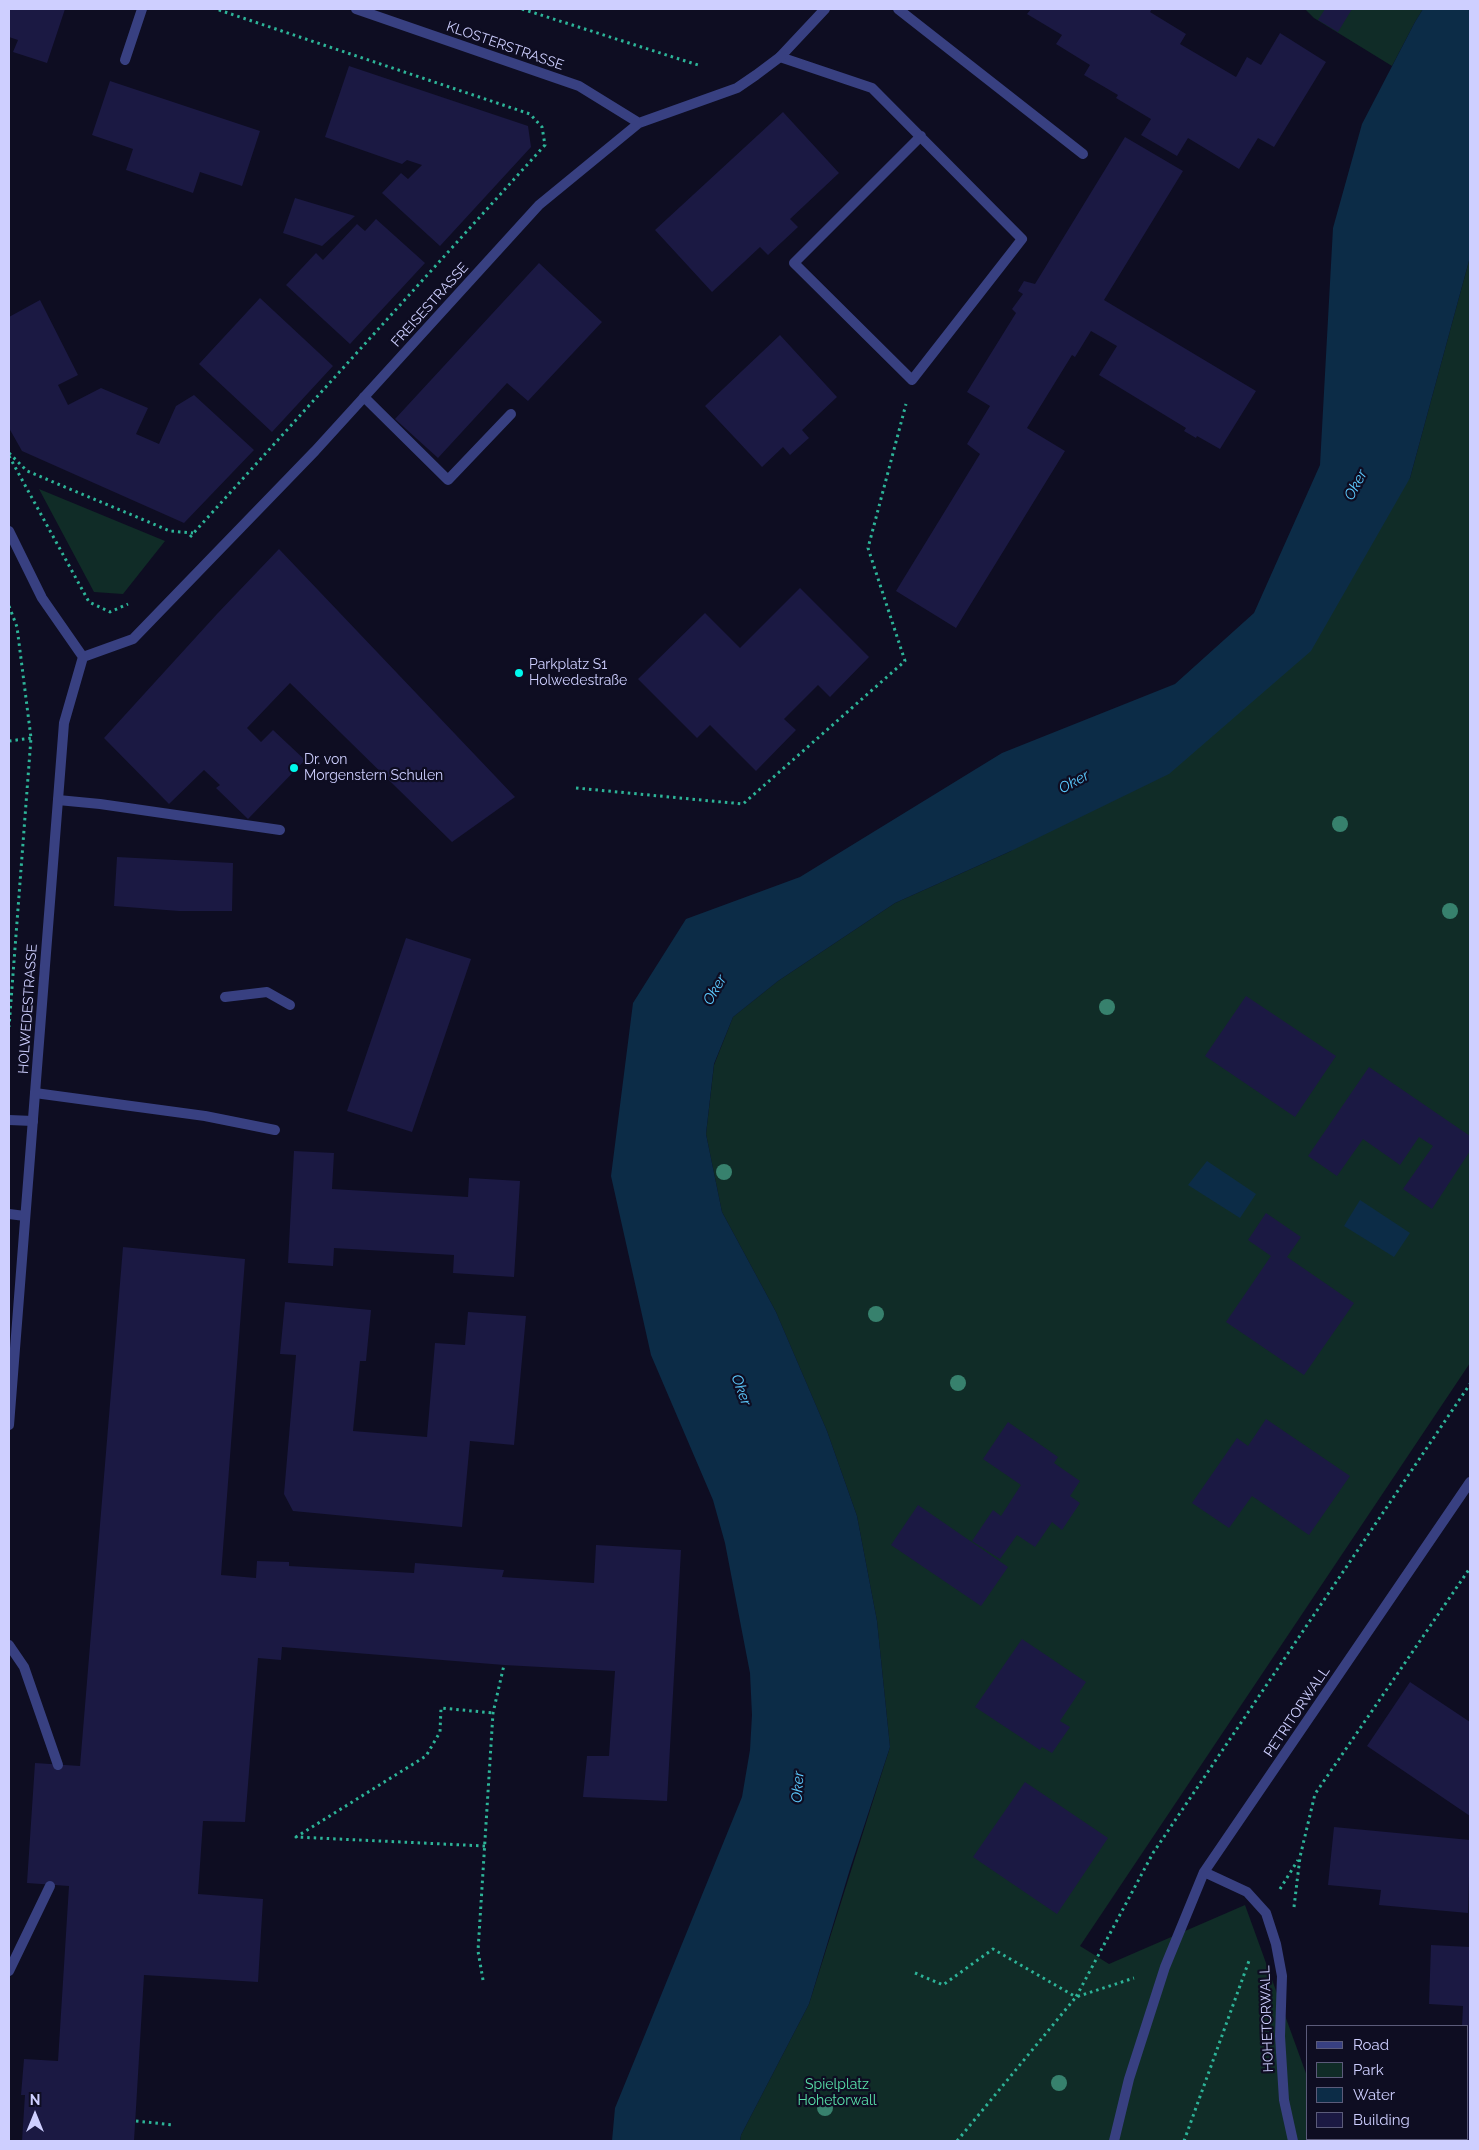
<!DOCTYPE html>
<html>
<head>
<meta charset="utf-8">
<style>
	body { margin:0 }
	#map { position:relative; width:1479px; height:2150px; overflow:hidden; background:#0e0d22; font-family:Raleway,sans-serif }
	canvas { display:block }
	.frame { position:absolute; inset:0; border:10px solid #cecfff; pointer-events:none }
	.legend { position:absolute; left:1306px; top:2025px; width:162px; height:115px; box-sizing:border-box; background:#0e0d22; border:1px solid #5b5b7a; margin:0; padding:6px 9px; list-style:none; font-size:15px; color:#cecfff }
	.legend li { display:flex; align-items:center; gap:10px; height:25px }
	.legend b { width:25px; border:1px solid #5b5b7a }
	.north { position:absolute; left:10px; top:2090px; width:50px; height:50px; -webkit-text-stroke:4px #0e0d22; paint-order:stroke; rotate:0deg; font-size:14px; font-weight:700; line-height:20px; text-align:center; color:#cecfff }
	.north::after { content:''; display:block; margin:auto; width:18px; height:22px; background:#cecfff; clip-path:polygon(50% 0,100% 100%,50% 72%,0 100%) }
</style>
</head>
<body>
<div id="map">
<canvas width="1479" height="2150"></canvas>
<div class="frame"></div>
<ul class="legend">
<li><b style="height:6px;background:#384081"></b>Road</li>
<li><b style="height:14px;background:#102c27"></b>Park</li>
<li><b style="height:14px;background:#0c2c47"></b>Water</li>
<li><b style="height:14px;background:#1b1943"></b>Building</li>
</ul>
<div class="north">N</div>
</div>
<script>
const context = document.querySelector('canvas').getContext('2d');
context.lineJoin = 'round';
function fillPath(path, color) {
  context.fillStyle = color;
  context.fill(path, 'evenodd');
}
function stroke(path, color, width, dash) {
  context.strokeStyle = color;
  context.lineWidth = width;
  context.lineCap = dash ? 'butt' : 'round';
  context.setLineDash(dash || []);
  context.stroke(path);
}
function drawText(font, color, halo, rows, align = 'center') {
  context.font = font + ' Raleway,sans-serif';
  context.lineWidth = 4.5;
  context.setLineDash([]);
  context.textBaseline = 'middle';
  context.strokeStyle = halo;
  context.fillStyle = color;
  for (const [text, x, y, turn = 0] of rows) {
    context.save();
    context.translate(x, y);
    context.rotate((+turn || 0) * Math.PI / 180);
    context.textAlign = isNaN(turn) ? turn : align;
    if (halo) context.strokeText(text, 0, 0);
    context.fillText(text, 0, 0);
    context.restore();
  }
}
const green = new Path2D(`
	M1305 9H1423L1415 22 1392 66 1314 18Z
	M1470 257V1363L1080 1946 1109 1964 1245 1905 1308 2079V2139H1329L1330 2141H740L741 2135 809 2004 890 1747 877 1621 857 1516 827 1431 776 1312 722 1212 706 1134 714 1065 733 1017 778 981 895 903 1011 851 1410 478Z
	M39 489 165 541 123 594 94 592Z`);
const water = new Path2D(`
	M1423 9H1470V257L1410 478 1311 651 1169 774 1011 851 895 903 778 981 733 1017 714 1064 706 1134 722 1212 776 1312 827 1431 857 1516 877 1621 890 1747 850 1869 809 2004 741 2135 740 2141H612L615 2108 742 1797 750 1750 752 1715 750 1673 725 1543 713 1500 651 1355 611 1176 633 1003 686 919 800 877 1002 753 1175 684 1254 613 1320 465 1333 228 1362 124 1415 22Z
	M1207 1161 1256 1194 1240 1218 1188 1185Z
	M1360 1200 1410 1233 1394 1257 1344 1226Z`);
const building = new Path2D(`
	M9 9H65L47 63 13 52 18 40 9 37Z
	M1031 9H1152L1150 12 1186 34 1180 44 1236 77 1247 57 1261 65 1280 33 1326 62 1274 147 1258 138 1239 169 1188 138 1177 156 1141 135 1151 119 1116 98 1118 95 1084 75 1090 65 1056 44 1062 35 1027 14Z
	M1325 9H1352L1338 32 1318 20Z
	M349 66 528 126 531 147 440 246 382 193 401 173 408 179 422 165 407 160 402 164 325 137Z
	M110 81 260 131 242 186 200 172 193 193 126 170 133 149 92 135Z
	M783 112 839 173 790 219 798 227 768 255 760 247 712 292 655 230Z
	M1125 137 1183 171 1104 300 1256 391 1220 449 1197 436 1196 438 1184 431 1186 428 1099 375 1117 346 1091 331 1075 357 1072 355 1027 428 1065 451 956 628 896 591 980 454 967 444 990 406 967 392 1016 313 1012 309 1023 294 1018 291 1024 281 1035 284Z
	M295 198 355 216 322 246 283 233Z
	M376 219 425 263 350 344 286 285 316 253 323 260 357 224 365 231Z
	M539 263 602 322 528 401 507 383 438 458 395 419Z
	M260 298 333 366 272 432 199 364Z
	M40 300 78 375 58 385 68 405 101 388 148 408 136 434 159 444 176 406 194 395 254 450 184 523 22 451 9 428V317Z
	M780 335 837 397 802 430 809 438 790 455 783 447 762 467 705 406Z
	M279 549 515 797 452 842 290 683 247 728 261 742 273 730 305 760 248 819 216 788 220 785 204 770 169 804 104 738 217 614Z
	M800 588 869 657 830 697 818 685 784 719 796 730 756 771 710 725 697 738 638 679 705 613 740 648Z
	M117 857 233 863 232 911H179L114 906Z
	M406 938 471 959 412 1132 347 1111Z
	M1246 996 1336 1056 1295 1117 1205 1056Z
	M1369 1067 1470 1136V1151L1432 1209 1403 1189 1433 1146 1419 1137 1400 1165 1363 1139 1337 1176 1308 1156Z
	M294 1151 334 1153 332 1189 468 1197 469 1178 520 1181 514 1277 453 1273 454 1255 334 1248 333 1266 288 1263Z
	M1266 1213 1301 1237 1287 1257 1354 1303 1304 1375 1226 1322 1271 1256 1248 1240Z
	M123 1247 245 1259 221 1575 256 1578 257 1561 289 1562V1566L414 1573 415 1563 504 1570 502 1577 594 1583 596 1545 681 1550 667 1801 583 1797 587 1756H609L615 1671 504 1665 282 1647 281 1660 258 1658 245 1822 203 1821 198 1894 263 1899 258 1982 144 1975 134 2141H22L25 2095H21L24 2059 58 2061 69 1886 27 1883 35 1763 80 1766Z
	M285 1302 371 1310 366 1361H360L353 1431 427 1437 435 1343 465 1345 468 1312 526 1316 514 1445 470 1441 462 1527 293 1511 284 1494 296 1355 280 1354Z
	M1266 1419 1350 1476 1309 1535 1252 1496 1229 1528 1192 1503 1237 1438 1248 1446Z
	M1008 1422 1058 1457 1054 1463 1080 1481 1070 1496 1080 1503 1062 1530 1052 1522 1035 1547 1017 1535 1000 1559 972 1541 993 1510 1001 1516 1021 1485 983 1459Z
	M918 1505 1008 1567 981 1606 891 1545Z
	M1022 1639 1086 1682 1060 1721 1070 1727 1052 1753 1042 1747 1040 1750 975 1707Z
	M1410 1682 1470 1722V1816L1367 1746Z
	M1025 1782 1108 1838 1057 1914 973 1857Z
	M1334 1827 1470 1840 1468 1913 1379 1905 1381 1890 1328 1885Z
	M1431 1945 1470 1947V2141L1447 2140V2139H1468V2026H1462L1463 2006 1429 2004Z`);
const path = new Path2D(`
	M522 9 698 65
	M9 453 27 471 170 531 193 533
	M9 456 89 602 110 612 128 604
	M190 537 545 145 542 127 530 114 216 9
	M9 606 17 627 31 738 9 1027
	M9 741 32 738
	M576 788 743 804 905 661 868 548 906 404
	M485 1846 296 1837 426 1756 440 1732 441 1708 493 1713
	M1280 1889 1298 1860
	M1294 1907 1300 1857 1315 1794 1470 1568
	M915 1973 943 1985 993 1949 1076 1997 1153 1853 1470 1384
	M483 1980 478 1951 493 1713 504 1665
	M136 2121 174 2125
	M957 2141 1076 1997 1134 1978
	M1184 2141 1250 1958`);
const service = new Path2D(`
	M898 9 1083 154
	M780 57 872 88 1022 239 912 380 794 263 921 136
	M125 60 142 9
	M364 397 448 480 511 414
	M58 800 100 804 280 830
	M225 997 267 992 290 1005
	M35 1093 205 1116 275 1130
	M9 1120 33 1121
	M9 1214 25 1216
	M9 1645 24 1667 58 1765
	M9 1971 50 1886`);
const minor = new Path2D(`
	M356 9 579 86 639 123
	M9 531 42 598 83 657
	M83 657 133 639 315 451 539 205 639 123 737 88 756 75 780 57 825 9
	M9 1425 64 723 83 657
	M1204 1872 1247 1892 1266 1913 1276 1944 1282 1976 1280 2036 1284 2100 1293 2141
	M1114 2141 1129 2079 1165 1967 1204 1872 1470 1482`);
const trees = [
	[1340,824],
	[1450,911],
	[1107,1007],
	[724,1172],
	[876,1314],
	[958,1383],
	[1059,2083],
	[825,2108]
];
const markers = [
	[519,673,5,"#00f9ed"],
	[294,768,5,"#00f9ed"]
];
const streetNames = [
	["KLOSTERSTRASSE",505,46,19],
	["FREISESTRASSE",430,305,-48],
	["HOLWEDESTRASSE",28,1009,-86],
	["PETRITORWALL",1297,1712,-56],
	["HOHETORWALL",1267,2019,-92]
];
const poiNames = [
	["Parkplatz S1",529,665],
	["Holwedestraße",529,681],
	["Dr. von",304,760],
	["Morgenstern Schulen",304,776]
];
const parkNames = [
	["Spielplatz",837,2085],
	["Hohetorwall",837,2101]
];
const waterNames = [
	["Oker",1356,485,-62],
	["Oker",1074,782,-29],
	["Oker",715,990,-60],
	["Oker",741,1390,70],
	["Oker",798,1787,-86]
];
fillPath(green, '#102c27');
fillPath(water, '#0c2c47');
fillPath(building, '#1b1943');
stroke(path, '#2db498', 3, [2.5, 4]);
stroke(service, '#384081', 10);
stroke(minor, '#384081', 10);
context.fillStyle = '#37816d';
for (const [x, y] of trees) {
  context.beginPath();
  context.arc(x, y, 8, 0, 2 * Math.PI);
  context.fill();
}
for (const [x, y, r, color] of markers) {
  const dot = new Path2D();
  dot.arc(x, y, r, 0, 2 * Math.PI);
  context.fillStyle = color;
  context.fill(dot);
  stroke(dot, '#0e0d22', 2);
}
drawText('14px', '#cecfff', '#0e0d22', streetNames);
drawText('14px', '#cecfff', '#0e0d22', poiNames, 'left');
drawText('14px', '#59e0aa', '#0e0d22', parkNames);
drawText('italic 15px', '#5ccbff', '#0e0d22', waterNames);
</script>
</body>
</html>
